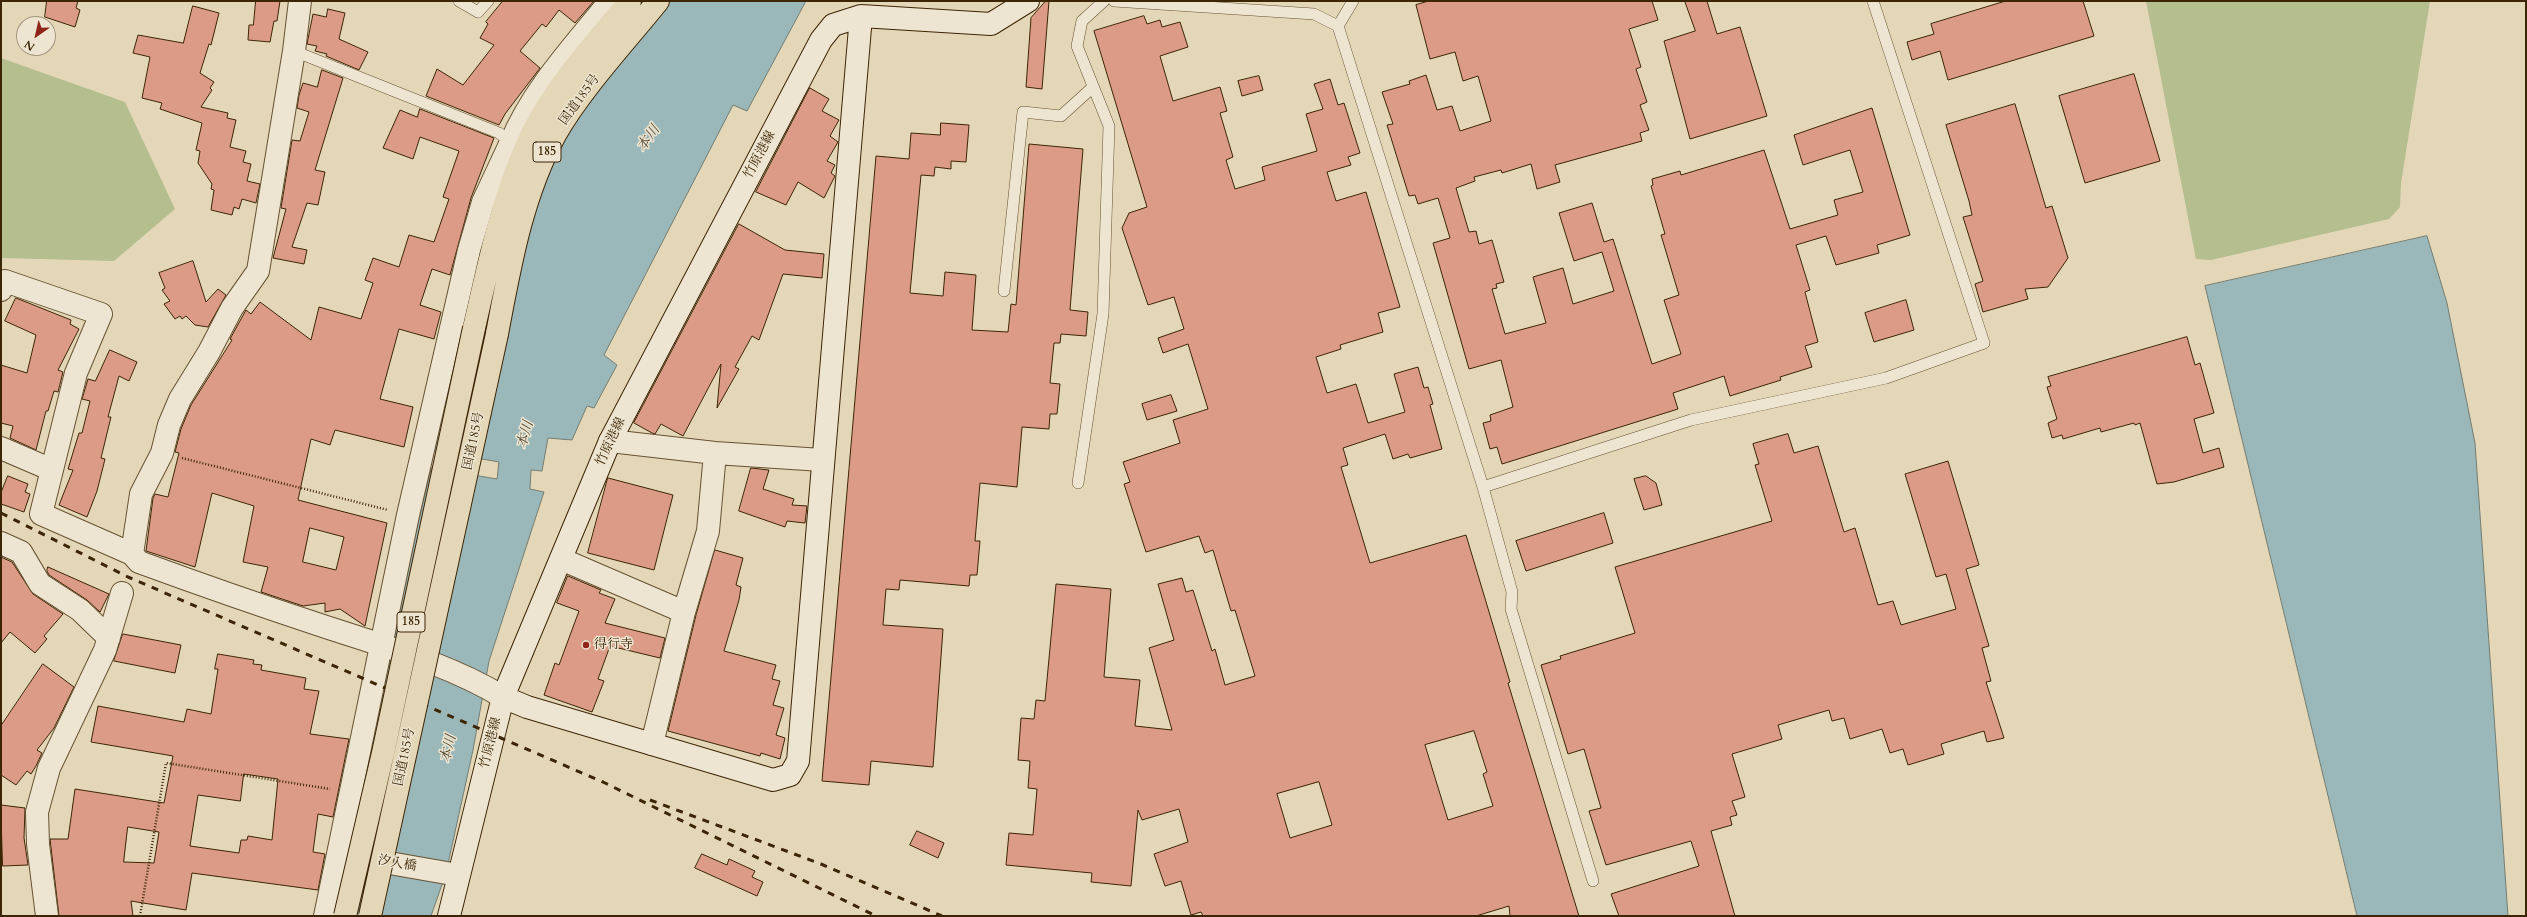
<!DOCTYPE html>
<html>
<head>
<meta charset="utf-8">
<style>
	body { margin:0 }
	#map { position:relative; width:2527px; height:917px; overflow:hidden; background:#e4d7b8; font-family:Cardo,serif }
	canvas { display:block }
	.frame { position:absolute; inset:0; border:2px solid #3c2504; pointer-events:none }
	.north { position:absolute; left:16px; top:16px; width:40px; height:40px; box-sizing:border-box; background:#ede5d1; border:1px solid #a6987f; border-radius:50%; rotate:214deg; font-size:11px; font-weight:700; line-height:16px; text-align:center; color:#3c2504 }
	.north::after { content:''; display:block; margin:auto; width:14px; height:18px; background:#8f2418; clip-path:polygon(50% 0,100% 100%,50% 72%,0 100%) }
</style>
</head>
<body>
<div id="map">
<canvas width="2527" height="917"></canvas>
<div class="frame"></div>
<div class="north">N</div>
</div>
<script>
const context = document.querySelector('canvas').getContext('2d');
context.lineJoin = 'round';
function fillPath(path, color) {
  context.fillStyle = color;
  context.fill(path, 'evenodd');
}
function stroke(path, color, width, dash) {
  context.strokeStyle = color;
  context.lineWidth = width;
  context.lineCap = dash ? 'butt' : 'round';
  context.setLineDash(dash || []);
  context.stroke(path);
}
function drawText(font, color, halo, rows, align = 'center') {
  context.font = font + ' Cardo,"Noto Serif JP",serif';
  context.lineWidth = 3;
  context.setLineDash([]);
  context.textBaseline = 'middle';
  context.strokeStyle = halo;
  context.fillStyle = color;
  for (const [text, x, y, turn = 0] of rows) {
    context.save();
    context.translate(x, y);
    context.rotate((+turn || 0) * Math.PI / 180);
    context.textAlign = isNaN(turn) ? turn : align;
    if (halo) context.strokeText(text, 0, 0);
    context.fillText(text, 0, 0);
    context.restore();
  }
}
const green = new Path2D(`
	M2146 1H2430L2401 183 2400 207 2389 219 2211 260 2196 259Z
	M1 58 125 102 175 209 114 261 1 258Z`);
const water = new Path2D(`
	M616 1H806L747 111 733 105 604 355 617 365 594 408 587 406 572 440 548 438 542 471 531 470 530 489 544 492 489 661 473 750 446 873 431 916H333L377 728 392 634 431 468 497 479 499 462 432 450 499 184Z
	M2427 236 2447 303 2475 443 2508 916H2357L2205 286Z`);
const building = new Path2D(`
	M47 1H78L76 8 80 10 75 27 45 17Z
	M256 1H280L277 21H274L270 42 248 40 249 25H253Z
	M503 1H594L575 23 559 10 546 27 542 24 520 51 540 68 505 114 499 125 426 96 437 69 463 85 494 45 480 38 488 24 486 22Z
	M1046 1H1049L1042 89 1026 87 1031 18Z
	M1429 1H1652L1658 20 1629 29 1641 67 1636 69 1647 102 1640 105 1649 130 1640 133 1642 141 1555 165 1560 182 1537 189 1531 164 1502 173 1501 170 1474 177 1475 181 1456 188 1469 232 1476 231 1479 244 1492 240 1504 282 1496 284 1497 288 1492 289 1505 334 1546 323 1533 277 1563 268 1573 304 1614 291 1602 252 1574 261 1559 213 1592 203 1604 242 1613 239 1652 364 1681 354 1664 300 1679 295 1661 235 1665 234 1651 186 1653 185 1652 179 1680 171 1681 175 1764 150 1790 229 1838 215 1834 200 1863 192 1850 150 1803 165 1794 135 1872 108 1910 235 1877 245 1879 253 1836 265 1826 236 1796 245 1810 290 1805 292 1818 342 1805 346 1812 367 1780 377 1781 380 1730 396 1724 376 1673 393 1678 409 1502 464 1497 447 1490 449 1483 423 1491 421 1490 415 1513 407 1501 360 1469 369 1433 243 1450 238 1438 198 1418 204 1415 195 1409 196 1387 125 1393 124 1382 92 1410 84 1409 81 1426 75 1437 110 1452 106 1460 131 1491 121 1478 76 1463 81 1455 52 1430 59 1416 5Z
	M1685 1H1707L1717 34 1740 27 1767 116 1690 139 1664 41 1695 31Z
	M2006 1H2083L2094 36 1948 80 1940 51 1912 60 1907 42 1934 34 1931 24Z
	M193 6 219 13 211 45 209 44 200 73 214 82 210 88 212 90 201 107 228 113 227 118 236 120 230 147 246 151 243 162 251 164 247 181 260 184 256 203 242 199 239 209 234 207 232 215 211 210 214 190 211 189 212 184 198 163 200 151 196 150 202 123 160 109 162 103 142 98 150 57 133 53 138 35 183 43Z
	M328 9 345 13 339 39 368 52 359 70 326 56 327 54 315 51 317 46 307 44 313 14 326 17Z
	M1144 16 1147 24 1160 20 1162 27 1180 22 1188 47 1160 56 1173 101 1220 87 1227 111 1220 113 1233 157 1226 160 1235 189 1265 180 1262 167 1317 151 1306 114 1323 109 1314 84 1330 79 1338 105 1344 103 1360 153 1348 157 1351 165 1327 172 1336 201 1366 192 1400 307 1378 313 1383 332 1340 345 1341 349 1316 357 1327 393 1356 384 1368 423 1405 412 1394 374 1418 367 1424 388 1428 387 1433 404 1430 405 1442 449 1410 458 1408 454 1393 459 1385 434 1343 448 1348 465 1341 467 1370 563 1466 535 1510 682 1508 683 1579 916H1510L1509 906 1476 916H1203L1201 912 1191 915 1181 881 1165 886 1154 854 1188 842 1179 809 1142 820 1138 810 1131 886 1091 882 1092 873 1006 865 1009 833 1033 835 1037 789 1028 788 1030 761 1018 760 1021 718 1034 719 1036 700 1045 701 1056 584 1111 589 1104 677 1140 680 1135 726 1172 730 1149 648 1174 640 1158 584 1182 578 1186 592 1193 590 1212 651 1215 649 1225 685 1255 676 1235 610 1231 611 1213 550 1205 553 1199 536 1146 552 1124 484 1130 482 1123 462 1180 443 1173 420 1208 409 1188 344 1163 353 1158 338 1184 329 1174 297 1148 305 1122 228 1129 213 1147 207 1094 31ZM1474 731 1487 772 1483 774 1493 806 1448 820 1425 745ZM1319 782 1332 825 1290 838 1277 794Z
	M322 70 343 78 315 170 325 172 318 205 307 203 292 247 307 250 304 264 273 258 286 209 281 208 292 140 300 141 309 112 297 108 299 95 303 83 317 87Z
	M2134 74 2160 161 2085 183 2059 96Z
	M1259 76 1263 90 1242 96 1238 81Z
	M810 88 829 99 822 111 839 120 830 136 838 142 827 161 835 165 831 173 835 176 824 198 798 182 786 205 756 192Z
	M2015 104 2046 208 2052 206 2068 258 2048 287 2025 289 2028 299 1983 312 1975 284 1983 281 1963 217 1972 215 1969 201 1946 125Z
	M420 109 494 138 471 198 450 275 432 269 420 305 441 312 434 339 399 329 380 399 413 407 404 447 335 430 330 445 311 439 298 500 387 523 365 626 340 609 325 612V603L303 606 261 592 268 567 243 562 254 506 212 493 195 567 146 551 153 498 155 494 168 497 179 453 175 452 181 429 191 405 232 340 230 339 246 310 251 314 260 302 311 340 319 307 361 319 373 283 365 280 373 258 399 267 409 235 434 242 449 199 443 197 459 151 420 137 413 159 383 148 400 110 417 117ZM310 528 344 537 336 570 303 562Z
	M941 123 969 125 966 162 951 161V169L935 167 934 176 921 175 910 293 943 296 945 272 976 275 972 330 1008 332 1011 304 1016 305 1029 144 1083 149 1070 310 1088 312 1086 336 1061 334 1060 343H1054L1050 383 1060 384 1057 414H1050L1049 429 1022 427 1017 487 980 483 975 541H980L977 575H970L969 586 900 580 899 590 886 589 883 625 943 629 933 767 871 761 869 785 822 781 876 156 909 159 911 133 940 135Z
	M739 224 785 250 824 254 822 278 783 274 759 340 752 336 735 367 739 369 717 408 721 364 683 436 661 424 655 434 652 433 634 423Z
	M193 261 206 302 218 289 226 295 208 327 195 325 186 316 182 319 180 316 175 319 164 304 170 301 162 290 165 288 159 273Z
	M16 298 71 320 70 324 79 329 58 370 63 372 58 392 54 391 48 411H46L36 450 10 438 13 426 1 423V365L27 373 36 335 5 321Z
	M1906 300 1914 330 1874 342 1865 313Z
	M2187 337 2195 365 2200 363 2214 413 2194 419 2203 453 2219 448 2224 467 2174 482 2157 484 2140 423 2135 425 2134 423 2101 432 2100 428 2063 439 2062 435 2052 438 2048 423 2057 419 2047 387 2051 386 2048 377Z
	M110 350 137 362 129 381 119 376 108 417H111L101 458 105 459 97 491 87 517 59 505 73 470 68 469 79 433H82L90 401 82 399 88 379 95 381Z
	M1171 395 1177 411 1147 420 1142 404Z
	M1788 434 1794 453 1818 446 1844 532 1855 528 1878 605 1893 601 1901 625 1956 609 1946 574 1936 577 1905 474 1948 461 1979 565 1966 569 1989 646 1982 648 1991 681 1986 682 2004 738 1987 742 1984 731 1941 744 1944 754 1908 765 1903 749 1890 753 1882 729 1850 739 1844 718 1832 721 1829 710 1778 725 1782 739 1732 754 1745 797 1732 801 1737 815 1730 817 1732 825 1711 831 1735 916H1619L1611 894 1699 866 1691 841 1606 865 1589 811 1601 808 1584 749 1568 754 1541 665 1561 659 1560 656 1635 633 1615 567 1772 521 1755 465 1759 464 1753 444Z
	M751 468 769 470 763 489 794 499 792 505 807 506 805 523 787 521 785 527 739 511Z
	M8 476 28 484 25 492 30 494 24 512 1 504V493Z
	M1646 476 1656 483 1662 505 1644 510 1634 479Z
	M608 478 673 495 654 570 588 553Z
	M1604 513 1613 543 1526 571 1516 541Z
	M715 550 743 558 736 585 741 587 739 600 724 651 776 665 772 679 780 681 773 705 784 708 776 735 785 738 780 759 761 753 760 756 668 731 696 615Z
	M1 557 12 562 33 594 63 614 44 636 47 639 35 653 10 632 1 643Z
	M48 567 109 594 100 612 87 600 49 575 47 571Z
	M568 576 601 590 599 593 615 599 605 623 665 638 660 658 610 646 598 679 604 681 592 712 544 695 555 663 559 665 579 611 557 603Z
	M123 634 181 645 175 673 114 661Z
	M218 654 254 660 253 664 262 665 261 670 306 678 304 689 319 691 310 734 349 739 333 817 318 814 313 852 325 854 318 890 192 873 186 910 131 901 133 916H59L50 839H68L75 789 164 803 173 756 91 742 98 706 184 722 187 709 211 714 218 669H215ZM244 774 278 779 272 840 248 836 247 840H241L239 853 190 846 198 795 240 801ZM128 827 159 832 154 863 124 862Z
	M43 664 74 687 54 728 37 750 42 753 36 766 31 774 27 771 16 785 1 775V726Z
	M1 805 25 808 24 838 28 865 3 866Z
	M917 831 944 843 938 858 910 845Z
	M702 854 727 865 729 859 755 871 752 877 763 882 757 896 695 868Z`);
const path = new Path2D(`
	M182 458 388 510
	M140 916 166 763 330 789`);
const lane = new Path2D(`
	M459 1 478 12 488 1
	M1114 1 1314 14 1338 26
	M1353 1 1338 26 1483 487 1512 592 1511 609 1593 881
	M294 51 499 133 511 142
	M1004 291 1023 112 1061 116 1093 87
	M1078 483 1103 314 1109 126 1077 46 1082 21 1104 1
	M1483 487 1691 420 1886 378 1984 343 1873 1`);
const street = new Path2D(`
	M300 1 294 51 258 271 232 308 209 352 180 399 169 425 162 453 141 494 132 554 139 562C199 584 259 605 320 625 380 645 449 664 503 697
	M511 142C533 89 574 46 610 1
	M1 290 5 281 101 314 76 373 41 514 132 554
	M610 441 715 453 822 460
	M1 448 52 470
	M1 543 21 552 40 584 80 610 109 638
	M561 559 684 612
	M652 744 684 612 708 531 715 453
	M458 875 338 854 408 515 469 250 483 202 511 142 544 151
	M47 916 38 844 37 812 49 768 105 650 122 593
	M325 916 338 854`);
const secondary = new Path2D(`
	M503 697 527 707 773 780 790 775 798 761 861 16
	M449 916 503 697 610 441 821 40 833 25 861 16 991 24 1028 1`);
const highway = new Path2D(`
	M474 328C489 262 504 190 534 130 558 83 596 42 630 1
	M497 334C510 265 522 195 556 133 582 88 625 42 658 1`);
const rail = new Path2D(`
	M1 513 128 577 603 782 876 916
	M650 800 821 864 942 916`);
const highwayBridge = new Path2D(`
	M345 916 383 753 474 328
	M370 916 497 334`);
const markers = [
	[586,645,4,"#8f2418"]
];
const shields = [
	[547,152,28],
	[411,622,28]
];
const shieldNames = [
	["185",547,152],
	["185",411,622]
];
const streetNames = [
	["国道185号",580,100,-54],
	["竹原港線",760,155,-62],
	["国道185号",474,441,-78],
	["竹原港線",611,442,-65],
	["竹原港線",491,743,-76],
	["国道185号",405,757,-78],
	["汐入橋",397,864,10]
];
const poiNames = [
	["得行寺",594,645]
];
const waterNames = [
	["本川",649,139,-55],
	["本川",526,435,-74],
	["本川",449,749,-77]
];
fillPath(green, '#b4be8f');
fillPath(water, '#9ab7b9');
stroke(water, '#747d71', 1);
fillPath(building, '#db9b86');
stroke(building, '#3c2504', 1);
stroke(lane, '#665231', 12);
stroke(street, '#665231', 24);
stroke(secondary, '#3c2504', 24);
stroke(highway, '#3c2504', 24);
stroke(path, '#3c2504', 2.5, [1, 2]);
stroke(lane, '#ede5d1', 11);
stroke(street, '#ede5d1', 22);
stroke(secondary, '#ede5d1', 22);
stroke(highway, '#e4d7b8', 22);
stroke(rail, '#3c2504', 3, [7, 7]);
stroke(highwayBridge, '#3c2504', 24, []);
stroke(highwayBridge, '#e4d7b8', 22);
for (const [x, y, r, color] of markers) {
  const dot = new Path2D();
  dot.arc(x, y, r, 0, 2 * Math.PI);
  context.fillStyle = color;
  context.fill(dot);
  stroke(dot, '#ede5d1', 1.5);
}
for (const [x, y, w] of shields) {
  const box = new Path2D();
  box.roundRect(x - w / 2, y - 10, w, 20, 3);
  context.fillStyle = '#ede5d1';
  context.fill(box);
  stroke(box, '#3c2504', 1);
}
drawText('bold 12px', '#3c2504', null, shieldNames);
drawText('13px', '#3c2504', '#ede5d1', streetNames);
drawText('13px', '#3c2504', '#ede5d1', poiNames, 'left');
drawText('italic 14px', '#544a31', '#ede5d1', waterNames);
</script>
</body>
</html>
